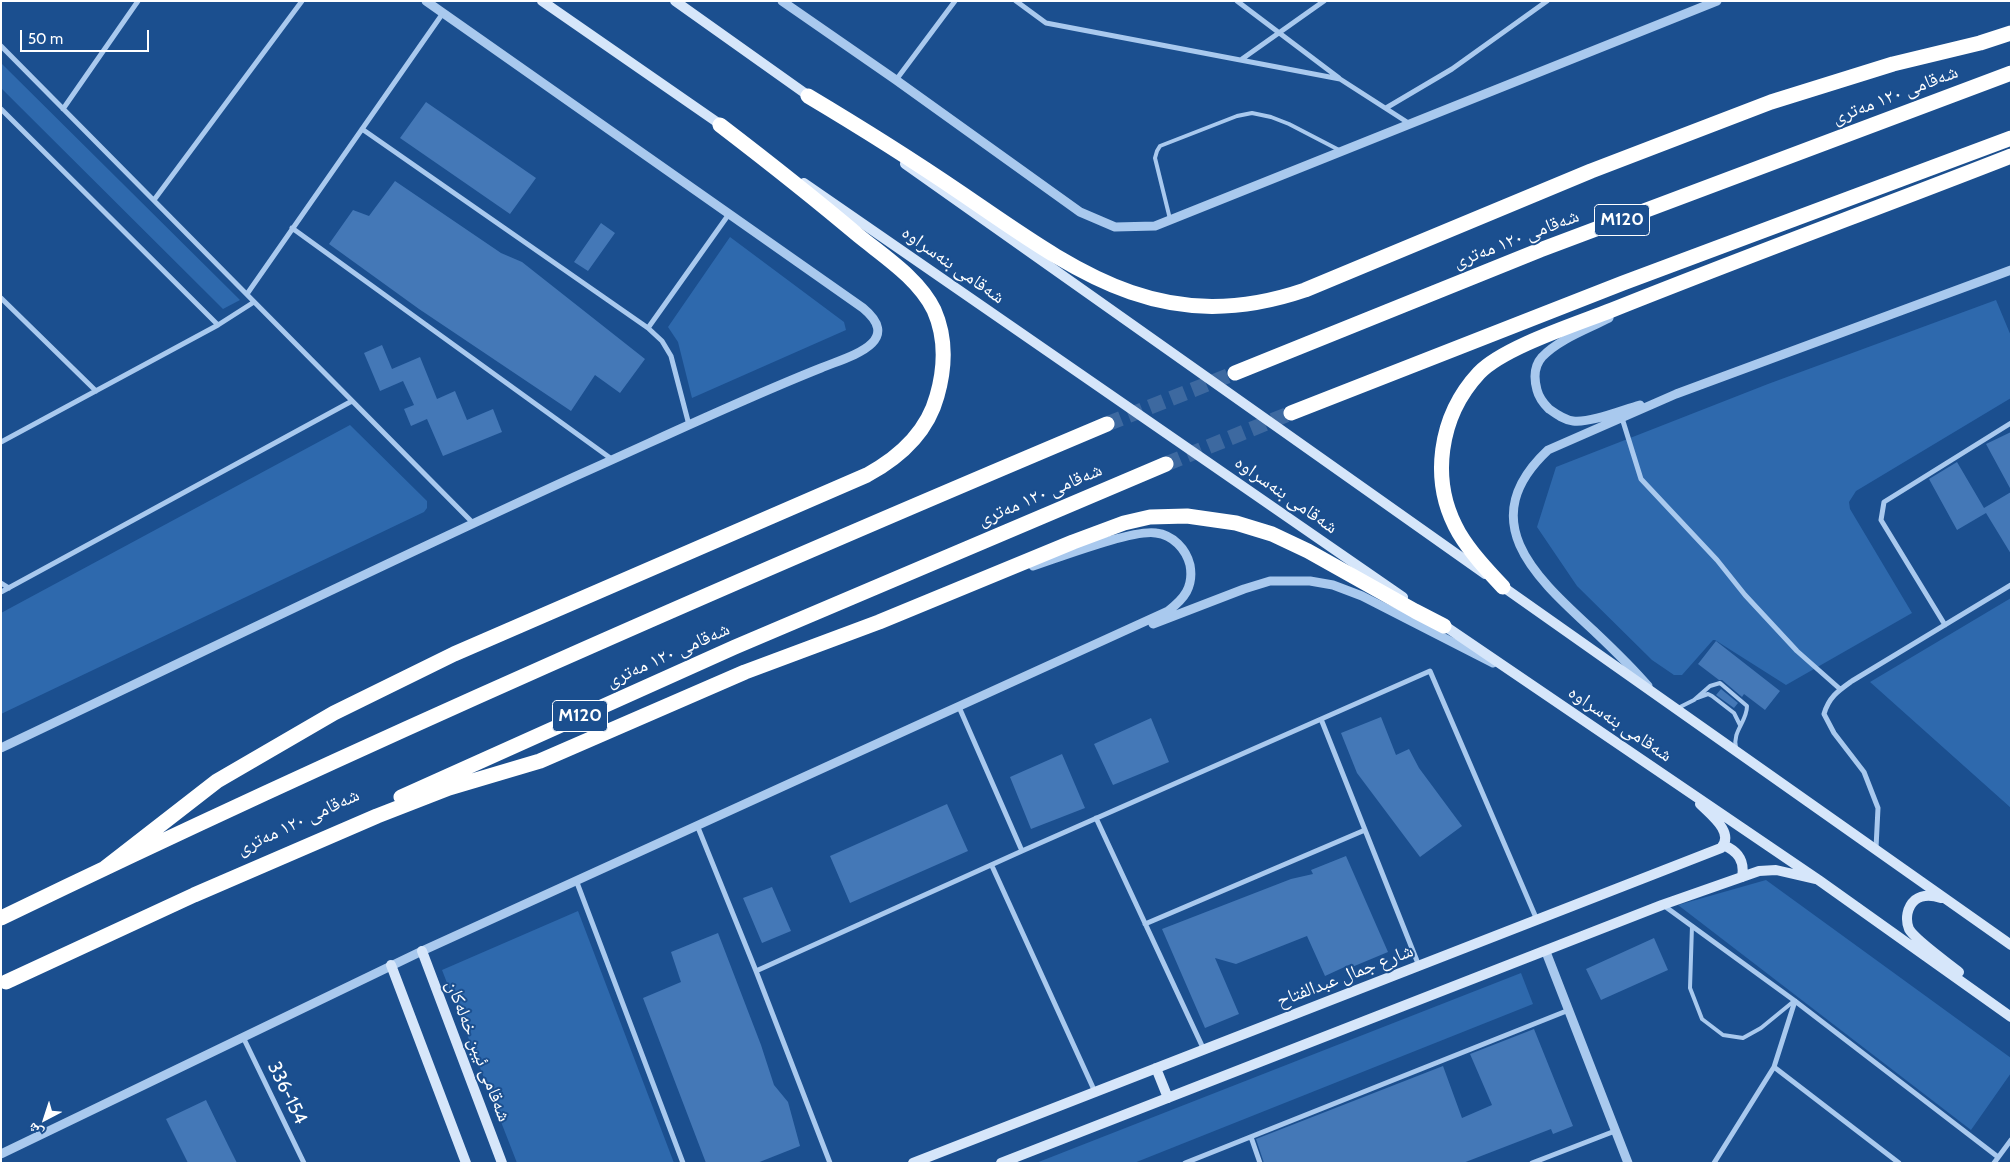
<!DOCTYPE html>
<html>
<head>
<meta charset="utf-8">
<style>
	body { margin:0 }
	#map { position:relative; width:2012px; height:1164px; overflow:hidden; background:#1b4f8f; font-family:Cabin,"Noto Naskh Arabic",sans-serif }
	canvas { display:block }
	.frame { position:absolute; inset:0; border:2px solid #fff; pointer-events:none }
	.north { position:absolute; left:20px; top:1094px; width:50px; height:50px; -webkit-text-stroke:4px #1b4f8f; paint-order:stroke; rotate:220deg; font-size:14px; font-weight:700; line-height:20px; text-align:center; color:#fff }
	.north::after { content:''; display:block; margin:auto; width:18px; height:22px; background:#fff; clip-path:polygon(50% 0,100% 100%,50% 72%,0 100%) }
	.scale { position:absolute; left:20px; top:30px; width:129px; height:22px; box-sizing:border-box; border:2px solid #fff; border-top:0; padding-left:6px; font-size:15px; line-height:18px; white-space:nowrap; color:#fff; -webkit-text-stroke:4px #1b4f8f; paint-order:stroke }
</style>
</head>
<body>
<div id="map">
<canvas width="2012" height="1164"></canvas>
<div class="frame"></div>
<div class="north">ش</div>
<div class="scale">50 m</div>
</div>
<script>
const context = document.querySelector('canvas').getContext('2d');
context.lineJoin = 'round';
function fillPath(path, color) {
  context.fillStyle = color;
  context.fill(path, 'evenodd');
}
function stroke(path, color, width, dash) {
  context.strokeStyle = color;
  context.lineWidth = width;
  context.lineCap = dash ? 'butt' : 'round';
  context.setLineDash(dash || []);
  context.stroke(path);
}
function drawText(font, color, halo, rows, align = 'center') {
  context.font = font + ' Cabin,"Noto Naskh Arabic",sans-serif';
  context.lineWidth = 4;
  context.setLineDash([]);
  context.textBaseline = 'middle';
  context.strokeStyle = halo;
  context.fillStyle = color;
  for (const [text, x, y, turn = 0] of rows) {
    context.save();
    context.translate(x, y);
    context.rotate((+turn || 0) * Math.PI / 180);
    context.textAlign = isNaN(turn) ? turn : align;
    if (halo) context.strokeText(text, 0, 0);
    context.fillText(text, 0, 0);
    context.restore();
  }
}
const green = new Path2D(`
	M1 63 240 300 223 309 1 88Z
	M730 237 844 322 846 330 692 398 678 342 668 327Z
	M1996 300 2011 336V398L1856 491 1849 502 1850 509 1912 613 1786 685 1715 640H1713L1682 675H1674L1652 660 1577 586 1537 527 1556 467 1768 384Z
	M350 425 427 501V508L424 512 1 714V613Z
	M2011 598V808L1870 682Z
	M1766 880 2011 1058V1073L1971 1130 1678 905Z
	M578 911 674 1163H517L442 970Z
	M1521 973 1533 1004 1134 1163H1036Z`);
const building = new Path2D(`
	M426 102 536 178 510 214 400 138Z
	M395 181 501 253 522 262 645 359 620 393 595 375 571 411 419 309 329 244 353 210 369 216Z
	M601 223 615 233 588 271 574 262Z
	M382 345 392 369 420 357 437 399 455 391 467 420 493 409 502 432 443 456 427 419 411 426 404 409 414 405 403 381 380 391 364 353Z
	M2011 432V490L1986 444Z
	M1957 462 1984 508 2011 492V554L1986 513 1957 530 1929 479Z
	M1716 641 1780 691 1765 710 1744 694 1742 697 1722 680H1719L1698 664Z
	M1721 689 1738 703 1734 708 1716 695Z
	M1381 717 1396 755 1409 749 1419 768 1462 826 1420 857 1357 773 1341 733Z
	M1151 718 1169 762 1113 785 1094 744Z
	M1062 754 1085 808 1031 829 1010 777Z
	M947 804 968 851 850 903 830 856Z
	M1346 856 1388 952 1352 967 1351 964 1325 976 1307 936 1236 964 1215 958 1239 1014 1205 1028 1162 929 1291 879 1313 874 1311 870Z
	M772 887 791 931 762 943 743 898Z
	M718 933 761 1045 774 1085 788 1102 800 1146 757 1163H706L643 998 681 982 671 952Z
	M1654 938 1668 970 1601 1000 1586 969Z
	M1534 1029 1573 1126 1553 1134 1551 1129 1463 1163H1264L1256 1139 1443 1066 1462 1118 1492 1105 1470 1054Z
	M206 1100 228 1145 237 1163H188L166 1119Z`);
const motorwayTunnel = new Path2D(`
	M1107 424 1235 373
	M1166 464 1291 413`);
const service = new Path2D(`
	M1170 219 1155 158 1157 151 1160 146 1237 116 1252 113 1271 117 1289 124 1341 151
	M1697 698 1708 694 1712 696 1734 713 1740 725
	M1678 708 1694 700 1710 686 1720 683 1747 706C1747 722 1732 731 1736 748
	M1692 926 1690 988 1702 1019 1723 1035 1743 1038 1761 1028 1794 1001`);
const minor = new Path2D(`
	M1016 1 1046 23 1340 79 1410 124
	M1237 1 1339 78
	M1 46 473 523
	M1242 59 1324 1
	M896 80 955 1
	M1386 108 1452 69 1547 1
	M1 109 218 325
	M63 109 138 1
	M362 129 648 328 662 341 671 356 689 425
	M154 200 302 1
	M292 228 613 460
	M247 294 443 13
	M1 298 96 391
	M648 328 729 214
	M1622 418 1641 479 1717 560 1745 595 1797 651 1840 689
	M1 442 218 325 254 302
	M1 583 9 588
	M1 592 352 401
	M1945 625 1881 520 1884 502 2011 423
	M959 707 1022 851
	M1321 719 1419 966
	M1096 818 1204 1050
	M697 825 756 971 830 1163
	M1876 848 1878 808 1864 772 1834 733 1824 714C1829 697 1838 691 1852 681L2011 585
	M992 866 1095 1092
	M576 880 683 1163
	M1663 905 1795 1001 1998 1157
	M1145 924 1365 830
	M756 971 1022 851 1430 671 1537 920
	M243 1037 304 1163
	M1774 1067 1899 1163
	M1251 1137 1260 1163
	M1185 1163 1569 1010
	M1532 1163 1615 1131
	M1714 1163 1774 1067 1795 1001
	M1994 1163 2011 1140`);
const tertiary = new Path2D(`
	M782 1 896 80 1080 212 1115 227 1155 226 1717 1
	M1609 318C1588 329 1559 339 1542 357 1534 366 1534 379 1537 390 1539 398 1543 403 1549 409 1556 414 1564 420 1573 421 1591 423 1622 410 1640 405
	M1153 624 1244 589 1270 581H1310L1333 585 1362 596 1493 663
	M1648 686C1631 666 1613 649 1594 631 1538 579 1471 522 1548 450L1676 394 2011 270
	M1 748C193 657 383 564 576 476 657 440 738 401 821 368 847 357 905 343 863 308L426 1
	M1546 952 1628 1163
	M1 1154 422 951 1168 611C1184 599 1194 587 1190 565 1186 549 1173 535 1156 533 1133 529 1058 558 1033 566`);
const secondary = new Path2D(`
	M542 1 724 127
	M675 1 813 99
	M905 164 1485 574
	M804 183 1403 597
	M1499 584 2011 945
	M1439 622 1820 881 2011 1017
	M1723 845C1738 851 1745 861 1742 877
	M1941 898C1932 895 1923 894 1915 900 1907 907 1905 919 1909 929 1915 940 1948 963 1959 972
	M422 951 502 1163
	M391 965 466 1163
	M1156 1068 1168 1098
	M913 1163 1721 848C1735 833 1711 815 1700 804
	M1001 1163 1662 905 1759 871 1776 870 1815 879`);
const motorway = new Path2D(`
	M808 96C860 127 911 159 961 193 1074 270 1161 339 1305 290L1591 171 1771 102 1893 64 1980 43 2011 33
	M1235 373 1540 250 2011 73
	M1291 413 1623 283 2011 138
	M1503 587C1487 570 1471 553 1459 533 1429 481 1439 416 1479 373 1504 347 1577 324 1612 310 1744 257 1878 208 2011 156
	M401 797 735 647 1166 464
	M105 868 217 781 334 713 454 654 867 475C900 457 927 433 937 396 945 368 946 337 934 310 919 279 885 257 859 236 814 198 767 161 720 125
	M1 918C365 742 735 581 1107 424
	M6 982 194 895 377 816 449 788 540 761 745 672 879 622 1073 542 1124 523 1150 517 1187 516 1236 523 1272 534 1308 551 1415 611 1444 626`);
const shields = [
	[1622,220,55],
	[580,716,55]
];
const shieldNames = [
	["M120",1622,220],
	["M120",580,716]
];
const streetNames = [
	["شەقامی ١٢٠ مەتری",1895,95,-21],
	["شەقامی ١٢٠ مەتری",1516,239,-21],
	["شەقامی بنەسراوە",953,265,35],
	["شەقامی ١٢٠ مەتری",1040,495,-23],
	["شەقامی بنەسراوە",1286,495,35],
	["شەقامی ١٢٠ مەتری",668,655,-24],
	["شەقامی بنەسراوە",1620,724,34],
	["شەقامی ١٢٠ مەتری",298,822,-25],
	["شارع جمال عبدالفتاح",1345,976,-21],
	["شەقامی ئیبن خەلەکان",478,1051,69],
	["336-154",287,1093,64]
];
fillPath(green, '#2e69ad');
fillPath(building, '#4478b7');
stroke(motorwayTunnel, '#3d69a0', 15, [15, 8]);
stroke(service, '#a9c9ee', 4);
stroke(minor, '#a9c9ee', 5);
stroke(tertiary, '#a9c9ee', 9);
stroke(secondary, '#d6e6fa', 10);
stroke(motorway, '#fff', 15);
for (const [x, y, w] of shields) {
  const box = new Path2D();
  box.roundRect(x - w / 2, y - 15.5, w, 31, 4);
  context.fillStyle = '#1b4f8f';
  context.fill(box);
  stroke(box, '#fff', 1);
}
drawText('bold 18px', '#fff', null, shieldNames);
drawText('19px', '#fff', '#1b4f8f', streetNames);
</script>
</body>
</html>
